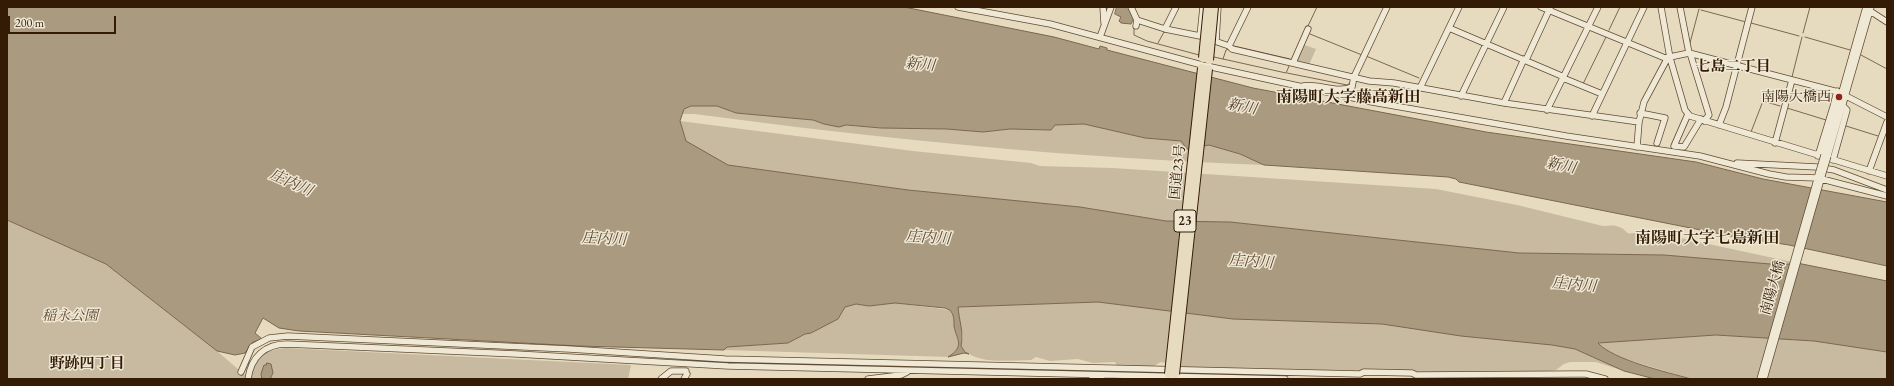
<!DOCTYPE html>
<html>
<head>
<meta charset="utf-8">
<style>
	body { margin:0 }
	#map { position:relative; width:1894px; height:386px; overflow:hidden; background:#e7dbbf; font-family:"EB Garamond",serif }
	canvas { display:block }
	.frame { position:absolute; inset:0; border:8px solid #331b06; pointer-events:none }
	.scale { position:absolute; left:8px; top:16px; width:108px; height:18px; box-sizing:border-box; border:2px solid #331b06; border-top:0; padding-left:5px; font-size:12px; line-height:14px; white-space:nowrap; color:#331b06; -webkit-text-stroke:3px #efe8d5; paint-order:stroke }
</style>
</head>
<body>
<div id="map">
<canvas width="1894" height="386"></canvas>
<div class="frame"></div>
<div class="scale">200 m</div>
</div>
<script>
const context = document.querySelector('canvas').getContext('2d');
context.lineJoin = 'round';
function fillPath(path, color) {
  context.fillStyle = color;
  context.fill(path, 'evenodd');
}
function stroke(path, color, width, dash) {
  context.strokeStyle = color;
  context.lineWidth = width;
  context.lineCap = dash ? 'butt' : 'round';
  context.setLineDash(dash || []);
  context.stroke(path);
}
function drawText(font, color, halo, rows, align = 'center') {
  context.font = font + ' "EB Garamond","Noto Serif JP",serif';
  context.lineWidth = 3;
  context.setLineDash([]);
  context.textBaseline = 'middle';
  context.strokeStyle = halo;
  context.fillStyle = color;
  for (const [text, x, y, turn = 0] of rows) {
    context.save();
    context.translate(x, y);
    context.rotate((+turn || 0) * Math.PI / 180);
    context.textAlign = isNaN(turn) ? turn : align;
    if (halo) context.strokeText(text, 0, 0);
    context.fillText(text, 0, 0);
    context.restore();
  }
}
const green = new Path2D(`
	M210 7 680 121 913 151 1031 163 1040 166 1113 168 1436 189 1517 205 1603 226C1607 226 1613 225 1616 226 1631 230 1622 238 1643 230L1797 263 1782 265 1664 255 1519 253 1230 222 1166 221 1080 207 908 190 728 165Z
	M1302 44 1316 49 1309 65 1295 62Z
	M691 106H717L736 113 813 120 824 124 881 128 947 129 983 132 1010 129 1051 130 1055 125 1084 124 1145 138 1181 141 1187 149 1209 145 1240 154 1264 165C1073 158 883 139 694 114H682L684 109Z
	M7 220 106 264 217 351 246 376 251 375C259 355 264 350 286 348L631 365 628 379H7Z
	M1098 302 1233 319 1382 324 1552 345 1575 349 1624 371 1596 362H1570L1564 364 1556 370 1541 372H1420L1184 367 1161 362 1152 367 1117 366 1115 362 1093 363 1078 359 1050 361 1036 357 1031 360C1011 360 974 366 961 346L963 336 959 324 957 307Z
	M895 303 950 310C954 315 954 319 954 326 956 339 966 346 948 357L724 350 727 347 788 343 805 334 811 333 838 319 845 307 856 304 869 306Z
	M1716 335 1815 341 1887 352V379H1691L1619 357 1605 350 1598 343Z`);
const water = new Path2D(`
	M7 7H904L1054 37 1099 49 1100 46 1107 48V50L1253 88 1486 132 1696 162 1763 179 1887 202V266L1789 245 1731 236 1459 182 1456 179 1448 177 1264 165 1240 154 1209 145 1187 149 1181 141 1145 138 1084 124 1055 125 1051 130 1010 129 983 132 947 129 881 128 846 125 839 127 824 124 813 120 736 113 717 106H691L684 109 680 121 686 141 728 165 908 190 1080 207 1166 221 1230 222 1519 253 1664 255 1782 265 1797 263 1887 281V352L1814 341 1716 335 1598 343C1613 360 1667 372 1691 379H1655L1624 371 1575 349 1552 345 1461 336 1382 324 1233 319 1098 302 958 307C959 320 964 333 961 346L965 352 969 354 964 353 948 357C966 346 956 339 954 326 954 319 954 315 950 310L945 308 895 303 869 306 856 304 845 307 838 319 811 333 805 334 788 343 727 347 724 350 579 346 299 331 279 328 263 318 255 333 262 339 253 342 245 353 235 355 217 351 106 264 7 220Z
	M1117 7H1129L1134 18 1131 24 1121 23 1119 21 1121 17 1115 14Z
	M267 363 271 364 273 373 270 379H262L261 374 264 365H266Z`);
const stream = new Path2D(`
	M1701 10 1746 22
	M1751 23 1799 36
	M1308 26 1317 7
	M1134 28V35L1147 41 1199 55
	M1609 30 1620 7
	M1803 33 1810 7
	M1310 34 1362 55
	M1805 37 1850 50
	M1158 43 1164 32
	M1690 43 1699 9
	M1234 46 1290 59
	M1861 55 1887 69
	M1366 56 1419 78
	M1214 57 1286 73 1290 64
	M1223 59 1226 50 1229 49
	M1287 73 1347 85 1350 83
	M1792 77 1802 37
	M1583 84 1606 37
	M1787 108 1826 120
	M1709 119 1718 121
	M1846 126 1878 136
	M1751 132 1763 101 1780 106`);
const minor = new Path2D(`
	M958 7 1050 24 1202 65 1372 102 1566 136 1700 156 1769 174 1786 177 1818 178 1887 196
	M1103 7 1104 23
	M1131 7 1137 20 1136 26
	M1203 7 1200 36 1229 46 1248 7
	M1541 7 1665 58 1689 53 1842 93
	M1661 7 1670 58 1685 110 1690 116 1887 176
	M1680 7 1689 53
	M1867 9 1887 22
	M1137 20 1165 29 1200 36
	M1449 28 1564 77
	M1165 29 1176 7
	M1100 37 1111 7
	M1216 41 1218 7
	M1229 46 1232 49 1369 81 1394 83 1504 103 1639 122
	M1690 53 1709 115 1704 121
	M1526 60 1550 8
	M1293 63 1308 29
	M1563 78 1602 94
	M1303 86C1318 83 1338 94 1352 87L1354 77 1387 7
	M1420 88 1459 7
	M1461 96 1504 7
	M1846 96 1887 117
	M1504 103 1524 59
	M1833 107 1837 91
	M1547 110 1598 7
	M1640 113 1665 118 1657 143
	M1688 114 1674 146 1684 147 1701 119
	M1592 116 1644 7
	M1719 125 1726 107 1752 7
	M1775 143 1792 80
	M1637 147 1639 122 1644 102 1666 61 1670 58
	M1824 155 1866 7
	M1818 156 1833 107 1839 103
	M1828 156 1871 7
	M1833 160 1847 110 1843 106
	M1737 163 1817 167 1834 170 1887 190
	M1869 171 1887 122
	M241 372 252 347 269 338 288 336 569 349 725 359 1360 374 1364 372 1412 373 1416 375 1575 374H1586L1605 379
	M248 379C251 357 265 344 287 344L516 354 728 366 1285 379
	M661 379 671 371H686
	M684 379 687 374
	M868 379 901 375 907 372
	M1092 379 1102 376
	M1760 379 1818 176
	M1764 379 1822 176`);
const minorBridge = new Path2D(`
	M1818 175 1824 155
	M1822 176 1828 156`);
const highwayBridge = new Path2D(`
	M1203 58 1208 7
	M1209 60 1214 7
	M1169 374 1202 68
	M1175 374 1208 69`);
const markers = [
	[1839,97,4,"#8f2418"]
];
const shields = [
	[1185,221,22]
];
const shieldNames = [
	["23",1185,221]
];
const poiNames = [
	["南陽大橋西",1831,97]
];
const streetNames = [
	["国道23号",1178,172,-84],
	["南陽大橋",1773,288,-74]
];
const parkNames = [
	["稲永公園",70,316]
];
const waterNames = [
	["新川",920,65,5],
	["新川",1242,107,11],
	["新川",1561,166,11],
	["庄内川",291,183,24],
	["庄内川",928,238,4],
	["庄内川",604,239,3],
	["庄内川",1251,262,4],
	["庄内川",1574,285,5]
];
const neighbourhoodNames = [
	["七島二丁目",1733,67],
	["野跡四丁目",87,364]
];
const quarterNames = [
	["南陽町大字藤高新田",1348,98],
	["南陽町大字七島新田",1707,239]
];
fillPath(green, '#c8baa0');
fillPath(water, '#aa9a80');
stroke(water, '#7a674f', 1);
stroke(stream, '#7a674f', 1);
stroke(minor, '#604b34', 7);
stroke(minor, '#efe8d5', 5.5);
stroke(minorBridge, '#604b34', 7, []);
stroke(highwayBridge, '#331b06', 10, []);
stroke(minorBridge, '#efe8d5', 5.5);
stroke(highwayBridge, '#e7dbbf', 8);
for (const [x, y, r, color] of markers) {
  const dot = new Path2D();
  dot.arc(x, y, r, 0, 2 * Math.PI);
  context.fillStyle = color;
  context.fill(dot);
  stroke(dot, '#efe8d5', 1.5);
}
for (const [x, y, w] of shields) {
  const box = new Path2D();
  box.roundRect(x - w / 2, y - 11, w, 22, 3);
  context.fillStyle = '#efe8d5';
  context.fill(box);
  stroke(box, '#331b06', 1);
}
drawText('bold 13px', '#331b06', null, shieldNames);
drawText('14px', '#331b06', '#efe8d5', poiNames, 'right');
drawText('14px', '#331b06', '#efe8d5', streetNames);
drawText('italic 14px', '#604b34', '#efe8d5', parkNames);
drawText('italic 15px', '#5d4731', '#efe8d5', waterNames);
drawText('bold 15px', '#331b06', '#efe8d5', neighbourhoodNames);
drawText('bold 16px', '#331b06', '#efe8d5', quarterNames);
</script>
</body>
</html>
